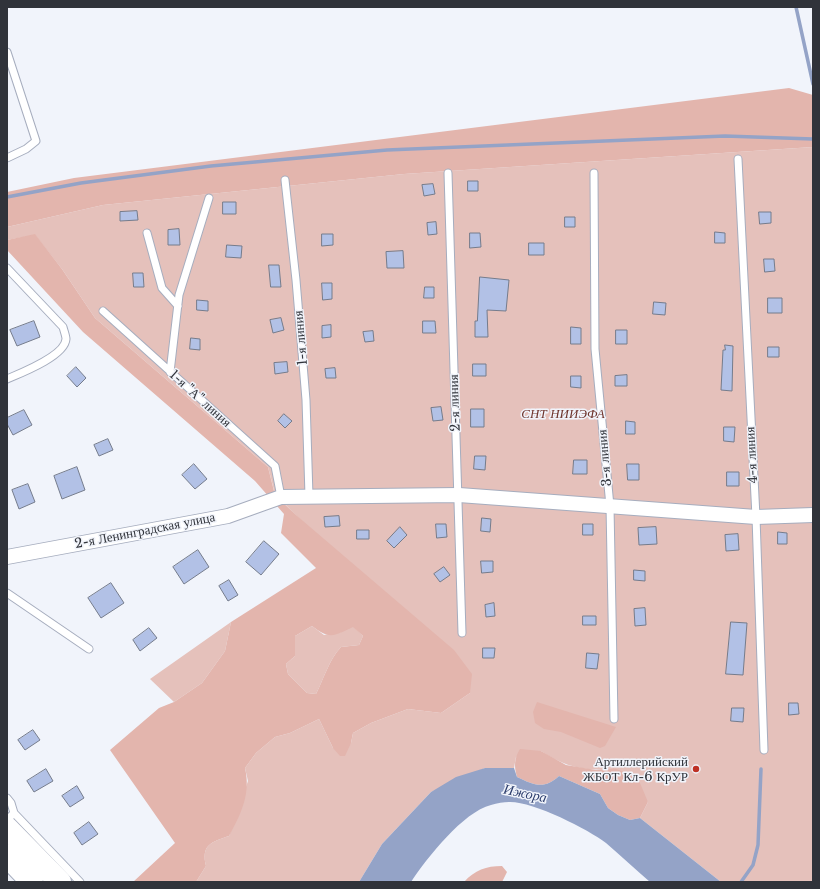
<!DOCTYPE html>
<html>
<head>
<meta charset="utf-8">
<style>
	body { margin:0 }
	#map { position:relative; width:820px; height:889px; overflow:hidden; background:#f1f4fb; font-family:"Libre Baskerville",serif }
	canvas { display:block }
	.frame { position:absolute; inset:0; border:8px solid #30333a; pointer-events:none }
</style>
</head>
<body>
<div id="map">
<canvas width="820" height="889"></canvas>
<div class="frame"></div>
</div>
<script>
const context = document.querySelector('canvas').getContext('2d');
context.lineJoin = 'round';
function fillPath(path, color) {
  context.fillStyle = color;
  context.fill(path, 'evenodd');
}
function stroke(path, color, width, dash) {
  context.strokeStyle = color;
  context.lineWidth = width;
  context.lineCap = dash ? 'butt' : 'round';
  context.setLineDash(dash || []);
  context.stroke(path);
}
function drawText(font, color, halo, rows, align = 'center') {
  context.font = font + ' "Libre Baskerville",serif';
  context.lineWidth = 3;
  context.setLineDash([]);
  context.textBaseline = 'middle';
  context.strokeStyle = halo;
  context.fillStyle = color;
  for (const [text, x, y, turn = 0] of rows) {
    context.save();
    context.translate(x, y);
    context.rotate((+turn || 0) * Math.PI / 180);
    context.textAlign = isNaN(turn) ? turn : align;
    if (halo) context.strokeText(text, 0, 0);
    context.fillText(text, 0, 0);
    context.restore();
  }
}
const green = new Path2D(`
	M813 147V882H721L640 818 648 802 614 768C587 773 563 766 541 751L516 757 514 768H485L431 792 382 844 359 882H196L206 866C201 845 211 842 229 836L248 781 245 768 256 753 275 737 290 733 319 719 333 748 351 743 353 733 371 723 408 709 441 713 470 693 275 494 268 467 95 318 62 269 35 235 7 240V227L103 205 404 174Z
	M231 622 225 651 202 683 174 702 150 679Z
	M312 626 324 635 341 632 353 626 363 636 359 645 341 647C329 660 324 678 316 694L307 693 288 674 286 664 295 656V636Z`);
const forest = new Path2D(`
	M789 88 813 95V147L404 174 103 205 7 227V192L74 178Z
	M35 234 62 269 95 318 268 467 275 495 296 515 454 650 472 674 470 693 441 713 408 709 371 723 353 733 351 743 345 756H340L333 748 319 719 290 733 275 737 256 753 245 768C251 794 241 814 229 836 211 842 201 845 206 866L196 882H133L175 843 110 750 159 708 174 702 202 683 225 651 231 622 316 568 281 533 284 514 255 481 83 332 7 250V240ZM312 626C330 640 334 636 353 627L363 636 359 645 341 647C329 660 324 678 316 694L307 693 288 674 286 664 295 656V636Z
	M537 702 616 727 605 746 600 748 561 732 544 729 535 723 533 712Z
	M520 749 541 751 566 765 596 770 614 768 631 775 640 783 648 802 640 818 630 820 618 815 608 808 600 794 559 776C544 790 534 785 517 777 514 766 514 759 520 749Z
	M502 866 507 872 502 882H464C475 870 486 866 502 866Z`);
const water = new Path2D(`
	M485 768H514L517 777C534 785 544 790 559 776L600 794 608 808 618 815 630 820 640 818 721 882H650C635 869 621 856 606 843 588 829 532 801 509 802 504 802 497 803 491 805 463 812 427 858 411 882H359L382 844 431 792 456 777Z`);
const stream = new Path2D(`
	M796 7 813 84
	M7 197 81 183 211 166 387 150 725 136 813 139
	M741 882 753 865 758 845 761 769`);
const building = new Path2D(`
	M468 181H478V191H468Z
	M433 184 435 194 424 196 422 185Z
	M223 202H236V214H223Z
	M137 211 138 220 120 221V212Z
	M759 212H771V223L760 224Z
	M565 217H575V227H565Z
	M436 222 437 234 428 235 427 223Z
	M179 229 180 245H168V230Z
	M715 232 725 233V243H715Z
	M470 233H480L481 247 470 248Z
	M322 234H333V245L322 246Z
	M529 243H544V255H529Z
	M227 245 242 246 241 258 226 257Z
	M403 251 404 268H387L386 252Z
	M764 259H774L775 271 765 272Z
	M269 265H279L281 287H271Z
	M133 273H143L144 287H134Z
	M480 277 509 280 506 311 487 310 488 337H475V321H477Z
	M322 283H332V299L323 300Z
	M425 287H434V298H424Z
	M768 298H782V313H768Z
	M197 300 208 301V311L197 310Z
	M654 302 666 303 665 315 653 314Z
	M281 318 284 330 273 333 270 320Z
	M34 321 40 337 17 346 10 330Z
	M423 321H435L436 333H423Z
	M331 325V337L322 338V326Z
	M571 327 581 328V344H571Z
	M616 330H627V344H616Z
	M373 331 374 341 365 342 363 332Z
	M191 338 200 339V350L190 349Z
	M725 345 733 346 732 391 721 390 723 350H725Z
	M768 347H779V357H768Z
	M287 362 288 372 275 374 274 363Z
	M473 364H486V376H473Z
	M76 367 86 378 77 387 67 376Z
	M335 368 336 378H326L325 369Z
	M627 375V386H615V376Z
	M571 376H581V388L571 387Z
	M441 407 443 420 433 421 431 408Z
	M471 409H484V427H471Z
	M24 410 32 425 13 435 7 424V418Z
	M284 414 292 421 285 428 278 421Z
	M626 421 635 422V434H626Z
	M724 427H735L734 442 724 441Z
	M108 439 113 450 99 456 94 445Z
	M475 456H486L485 470 474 469Z
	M574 460H587V474H573Z
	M194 464 207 479 195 489 182 475Z
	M627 464H639V480H628Z
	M77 467 85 490 62 499 54 476Z
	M727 472H739V486H727Z
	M28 484 35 502 19 509 12 490Z
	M339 516 340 526 325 527 324 517Z
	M482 518 491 519 490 532 481 531Z
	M436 524H446L447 537 437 538Z
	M583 524H593V535H583Z
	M400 527 407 535 394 548 387 541Z
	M656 527 657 544 639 545 638 528Z
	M357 530H369V539H357Z
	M778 532 787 533V544H778Z
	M738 534 739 550 726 551 725 535Z
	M264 541 279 554 261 575 246 562Z
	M198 550 209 567 184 584 173 567Z
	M481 561H493V572L482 573Z
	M444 567 450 575 440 582 434 574Z
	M634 570 645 571V581L634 580Z
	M229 580 238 595 228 601 219 586Z
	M111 583 124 603 101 618 88 598Z
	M494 603 495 616 486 617 485 605Z
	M645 608 646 625 635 626 634 609Z
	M583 616H596V625H583Z
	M731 622 747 623 743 675 726 674Z
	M149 628 157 638 140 651 133 640Z
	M483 648H495L494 658H483Z
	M587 653 599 654 597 669 586 668Z
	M789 703H798L799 714 789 715Z
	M732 708H744L743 722 731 721Z
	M33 730 40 740 25 750 18 740Z
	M46 769 53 781 34 792 27 781Z
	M77 786 84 798 70 807 62 796Z
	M89 822 98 834 82 845 74 833Z`);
const service = new Path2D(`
	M7 52 36 141 26 149 7 158
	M738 159 756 517 764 750
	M448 173 462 633
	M594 173 595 349 610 506 614 719
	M285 180 296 280 306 400 309 496
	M147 233 162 288 178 306
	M7 268 63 327C64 331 66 336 66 339 65 356 21 373 7 379
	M103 311 275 466 281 497
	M170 372 179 295 209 198
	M7 593 89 649
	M7 798 11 803 14 813
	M7 820 14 813 80 882`);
const minor = new Path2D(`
	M7 557 228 516 281 497 459 495 756 517 813 515`);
const trunk = new Path2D(`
	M7 828 60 882
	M7 856 32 882`);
const markers = [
	[696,769,4,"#be3125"]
];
const streetNames = [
	["1-я линия",301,338,-95],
	["1-я \"А\" линия",200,399,42],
	["2-я линия",455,403,-92],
	["4-я линия",752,455,-93],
	["3-я линия",605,458,-95],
	["2-я Ленинградская улица",145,531,-11]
];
const parkNames = [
	["СНТ НИИЭФА",563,414]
];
const poiNames = [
	["Артиллерийский",688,762],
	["ЖБОТ Кл-6 КрУР",688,777]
];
const waterNames = [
	["Ижора",525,794,12]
];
fillPath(green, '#e5c1bb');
fillPath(forest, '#e3b5ad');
fillPath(water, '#94a3c7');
stroke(stream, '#94a3c7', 3.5);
fillPath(building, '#b2c1e6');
stroke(building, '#757c8c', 1);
stroke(service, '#a6adbe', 9);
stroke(minor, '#a6adbe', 16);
stroke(trunk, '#a6adbe', 24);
stroke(service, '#fff', 7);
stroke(minor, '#fff', 14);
stroke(trunk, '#fff', 22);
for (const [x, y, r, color] of markers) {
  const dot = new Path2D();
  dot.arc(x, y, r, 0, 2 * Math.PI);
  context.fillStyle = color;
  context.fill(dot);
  stroke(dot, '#f1f4fb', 1.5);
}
drawText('13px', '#30333a', '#f1f4fb', streetNames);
drawText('italic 13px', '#6f352d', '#f1f4fb', parkNames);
drawText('13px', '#30333a', '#f1f4fb', poiNames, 'right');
drawText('italic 14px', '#2d3e6d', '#f1f4fb', waterNames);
</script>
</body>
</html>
